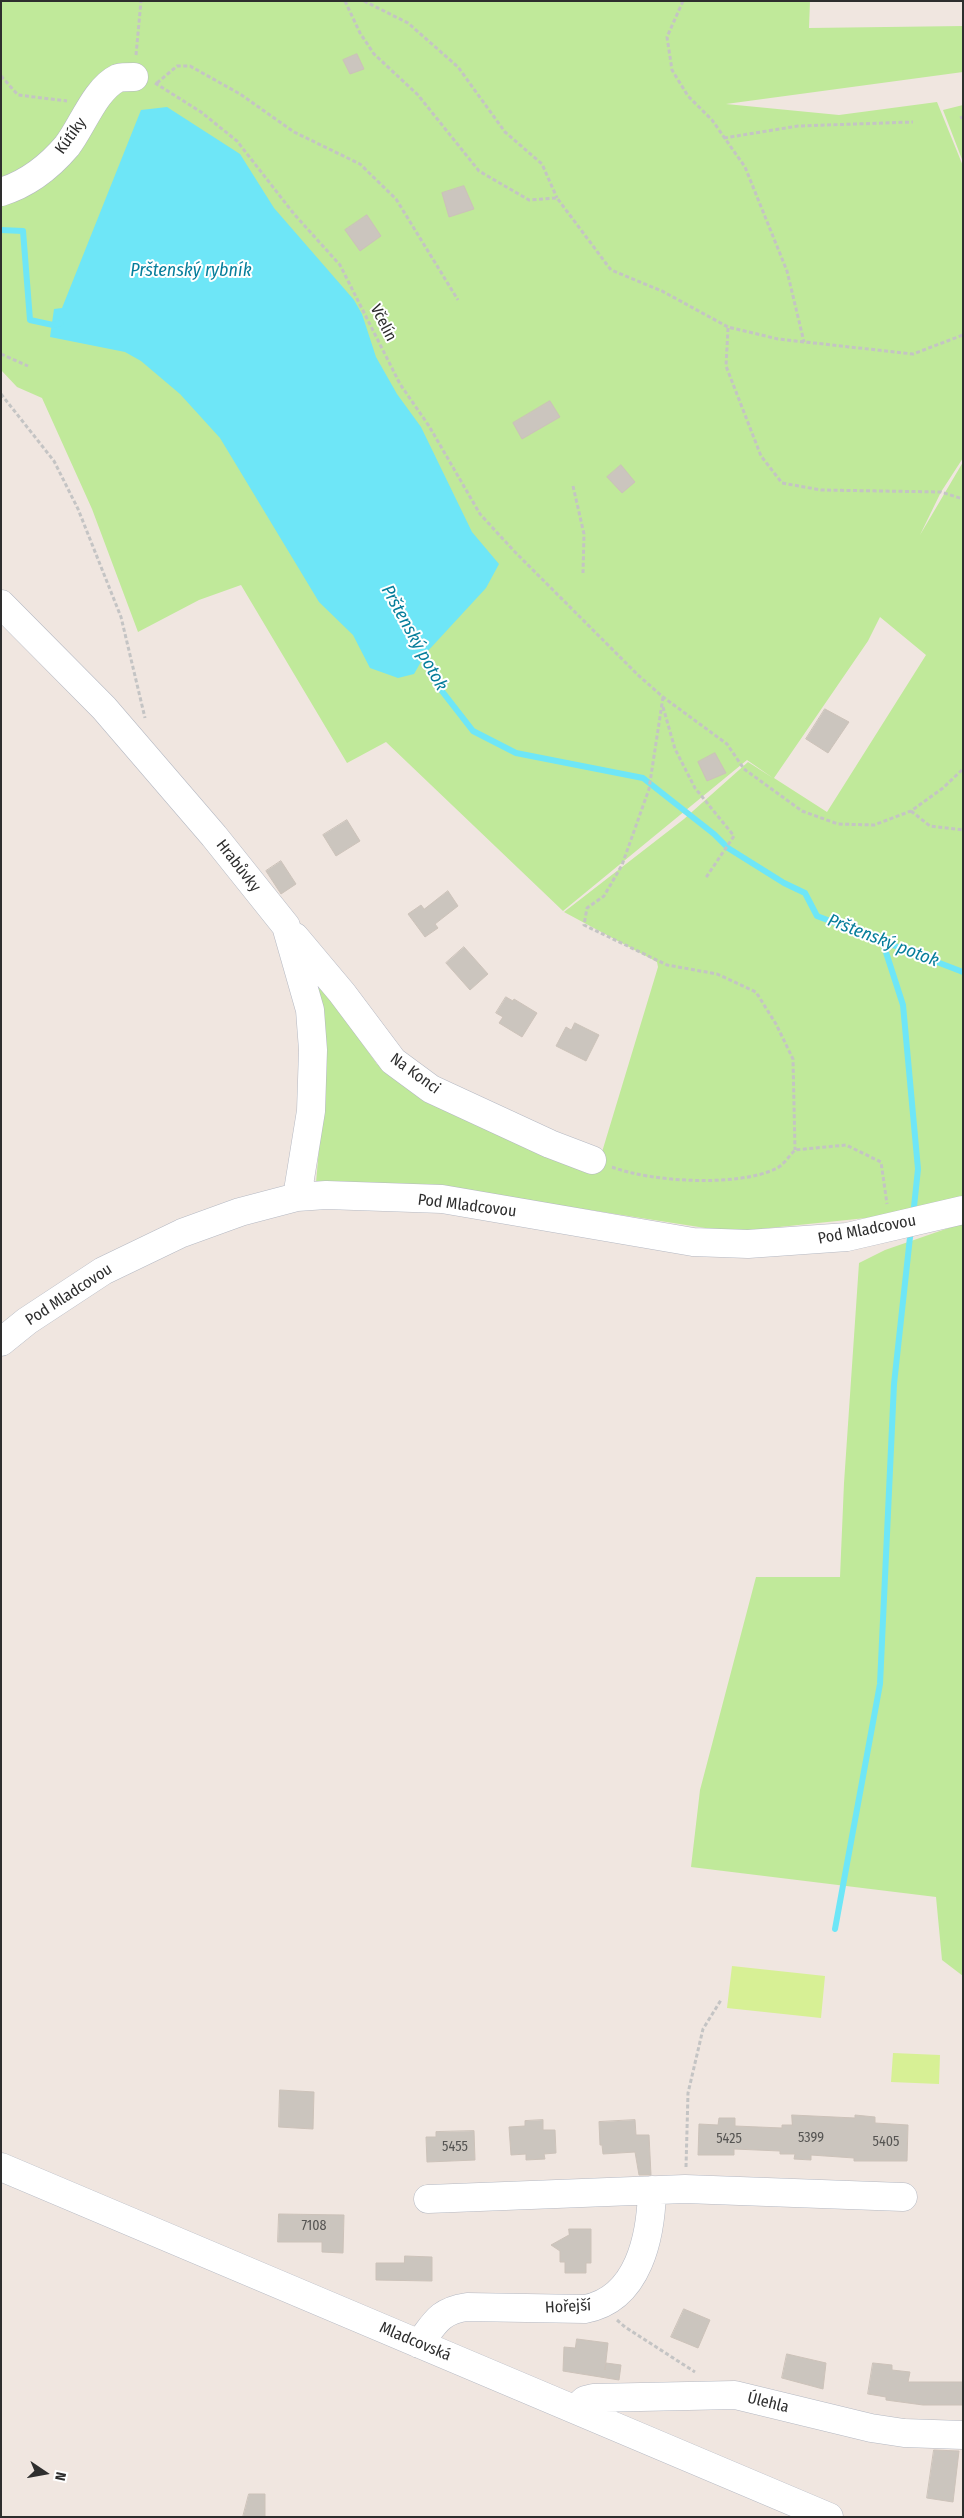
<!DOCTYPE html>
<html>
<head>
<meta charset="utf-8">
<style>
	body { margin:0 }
	#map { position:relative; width:964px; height:2518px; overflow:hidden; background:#f0e6e0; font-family:"Fira Sans Condensed",sans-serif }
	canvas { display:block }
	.frame { position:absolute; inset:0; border:2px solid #2e2e2e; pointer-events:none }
	.north { position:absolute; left:20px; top:2448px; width:50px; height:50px; -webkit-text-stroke:4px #fff; paint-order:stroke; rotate:102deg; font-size:14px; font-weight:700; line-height:20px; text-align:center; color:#2e2e2e }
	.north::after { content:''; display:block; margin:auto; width:18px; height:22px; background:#2e2e2e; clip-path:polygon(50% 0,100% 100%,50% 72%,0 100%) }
</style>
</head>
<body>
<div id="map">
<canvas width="964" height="2518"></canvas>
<div class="frame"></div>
<div class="north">N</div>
</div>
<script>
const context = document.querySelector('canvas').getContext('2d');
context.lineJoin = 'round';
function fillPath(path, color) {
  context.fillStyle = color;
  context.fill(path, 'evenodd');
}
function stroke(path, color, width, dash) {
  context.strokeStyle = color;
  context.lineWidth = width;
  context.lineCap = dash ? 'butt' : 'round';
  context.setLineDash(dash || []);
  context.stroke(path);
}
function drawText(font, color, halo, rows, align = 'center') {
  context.font = font + ' "Fira Sans Condensed",sans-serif';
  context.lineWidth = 4;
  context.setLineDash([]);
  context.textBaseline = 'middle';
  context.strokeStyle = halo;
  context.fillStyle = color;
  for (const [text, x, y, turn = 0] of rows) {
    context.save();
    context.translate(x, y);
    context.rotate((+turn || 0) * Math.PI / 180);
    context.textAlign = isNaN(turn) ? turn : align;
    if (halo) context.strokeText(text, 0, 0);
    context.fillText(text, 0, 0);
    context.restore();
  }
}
const green = new Path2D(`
	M1 1H810L809 28 963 26V72L726 104 839 115 937 102 963 166V458L941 492 920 535 963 462V1200L895 1215 731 1232 429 1185 316 1183 326 1067 309 969 377 1064 468 1118 602 1152 658 967 657 962 564 912 684 819 748 762 773 778 747 760 563 911 386 742 347 763 241 585 199 600 138 632 92 509 42 398 17 387 1 370ZM880 617 926 655 827 812 774 778 868 641Z
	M963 105V162L943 110Z
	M963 1223V1976L942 1960 936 1897 691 1867 700 1790 756 1577H840L844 1483 859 1263 885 1250Z`);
const pitch = new Path2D(`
	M732 1966 825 1976 821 2018 727 2008Z
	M893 2053 940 2055 939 2084 891 2082Z`);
const water = new Path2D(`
	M167 107 240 154 274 208 354 300 362 314 376 357 397 394 421 427 472 532 499 564 486 588 426 653 414 674 398 678 370 668 353 635 319 602 220 438 180 394 141 361 125 352 50 337 54 309 62 308 141 110Z`);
const stream = new Path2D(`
	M1 230 23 231 30 320 53 325 61 323
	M422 646 438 686 473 731 516 753 643 778 714 834 728 848 784 883 805 893 817 916 963 972
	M882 940 903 1005 918 1169 913 1216
	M835 1929 880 1684 894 1384 911 1228`);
const building = new Path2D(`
	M357 54 364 69 350 74 343 60Z
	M464 186 474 209 449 217 442 193Z
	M367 215 381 236 360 251 345 230Z
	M550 401 560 417 522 439 513 423Z
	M621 465 635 482 622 493 607 477Z
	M825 709 849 722 828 753 806 739Z
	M715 753 726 773 707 781 698 762Z
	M347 820 360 841 336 856 323 835Z
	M281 861 296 884 281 894 266 871Z
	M448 891 458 906 435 924 438 928 425 937 408 914 421 905 424 909Z
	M464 947 488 974 470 990 446 963Z
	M506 997 513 1001 514 999 537 1013 522 1037 499 1023 503 1017 496 1013Z
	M575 1023 599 1035 586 1061 556 1046 566 1027 571 1030Z
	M280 2090 314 2092 313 2129 279 2127Z
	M792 2115 855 2118V2115L875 2117V2123L908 2125 907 2161H854V2158L811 2155V2160L794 2159 795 2154H780V2151L734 2149V2155H698L699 2124 718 2125 719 2118H735V2126L782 2128V2125H792Z
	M543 2120V2130H555L556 2153 544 2154 545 2159 526 2160V2154L511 2155 509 2127 525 2126V2121Z
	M635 2120 636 2135H649L651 2175H639L635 2152 603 2154 602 2145H600L599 2122Z
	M474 2131 475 2160 427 2162 426 2137H436V2132Z
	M279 2214 344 2215 343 2253 322 2252V2242H278Z
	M569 2229H591V2263H586V2273H565V2262H560V2251L551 2245 569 2235Z
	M405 2256 432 2257V2281L376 2280V2263H404Z
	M684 2309 710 2320 698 2348 671 2337Z
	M577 2339 608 2343 605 2370 606 2363 621 2365 619 2380 563 2371 564 2347 575 2348Z
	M787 2354 826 2363 823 2389 782 2378Z
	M873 2363 892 2365V2370L910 2372 908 2382H963V2405H923L886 2400V2397L868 2394Z
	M934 2450 959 2451 953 2502 927 2498Z
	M249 2494H265V2517H243Z`);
const path = new Path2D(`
	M345 1 360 33 374 54 418 95 479 171 529 200 557 198 611 270 662 291 728 327 778 339 913 354 963 335
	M364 1 408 23 458 67 505 132 542 164 557 198
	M683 1 667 37 672 70 688 96 712 120 745 167 787 271 804 342
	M136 55 141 1
	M1 76 18 95 67 101
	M155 83 201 112 237 141 294 214 340 265 400 384 429 426 480 514 514 551 638 675 663 697 727 744 744 769 802 811 838 824 874 825 911 811 943 788 963 769
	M157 83 177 66H190L240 94 294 132 360 164 396 199 458 300
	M960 118 963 117
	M724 138 798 126 913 122
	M728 328 726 366 761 456 782 483 821 490 941 492 963 499
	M1 354 28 366
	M1 394 54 461 78 509 121 617 145 718
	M573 486 584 534 583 573
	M663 697 649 789 622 865 604 896 587 908 584 925 667 965 717 974 756 992 776 1024 793 1059 795 1150
	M663 707 675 749 695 788 734 836 705 879
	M911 811 930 826 963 830
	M612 1167C651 1182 737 1187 775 1169 783 1166 789 1156 795 1150L846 1145 881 1162 887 1204
	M686 2167 688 2093 703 2029 721 2000
	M617 2320 625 2327 695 2372`);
const minor = new Path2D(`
	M1 192C27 184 50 166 67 146 82 127 95 89 118 78 122 77 129 77 134 77
	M1 604 104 708 214 836 286 926 310 1010 313 1050 311 1111 297 1197
	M295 937 342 993 393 1061 431 1089 550 1144 592 1160
	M1 1342 27 1321 103 1271 182 1233 240 1212 297 1197 326 1195 442 1199 693 1242 748 1244 847 1237 963 1210
	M1 2167 829 2517
	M428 2199 685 2189 903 2197
	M419 2344C435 2323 439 2311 467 2307L585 2309C639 2299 651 2236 652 2190
	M575 2409 585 2400 593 2398 735 2395 871 2428 904 2433 963 2435`);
const numberNames = [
	["5399",811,2138],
	["5425",729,2139],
	["5405",886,2142],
	["5455",455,2147],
	["7108",314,2226]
];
const streetNames = [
	["Kútíky",71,136,-54],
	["Včelín",383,323,63],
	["Hrabůvky",238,866,52],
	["Na Konci",415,1074,36],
	["Pod Mladcovou",467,1206,7],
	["Pod Mladcovou",867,1230,-11],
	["Pod Mladcovou",69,1295,-33],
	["Hořejší",568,2307,-3],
	["Mladcovská",415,2342,23],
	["Úlehla",768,2403,14]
];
const waterNames = [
	["Prštenský rybník",191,271],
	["Prštenský potok",414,638,61],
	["Prštenský potok",883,941,21]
];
fillPath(green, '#c0e99a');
fillPath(pitch, '#d7f095');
fillPath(water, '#6ee6f7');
stroke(stream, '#6ee6f7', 6);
fillPath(building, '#cbc5be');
stroke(building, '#ccc2b9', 1);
stroke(minor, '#b4b8c2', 29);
stroke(path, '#c4c4c4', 3, [4, 2.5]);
stroke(minor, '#fff', 28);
drawText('14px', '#555452', null, numberNames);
drawText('16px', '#2e2e2e', '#fff', streetNames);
drawText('italic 18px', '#067e9b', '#fff', waterNames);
</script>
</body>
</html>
